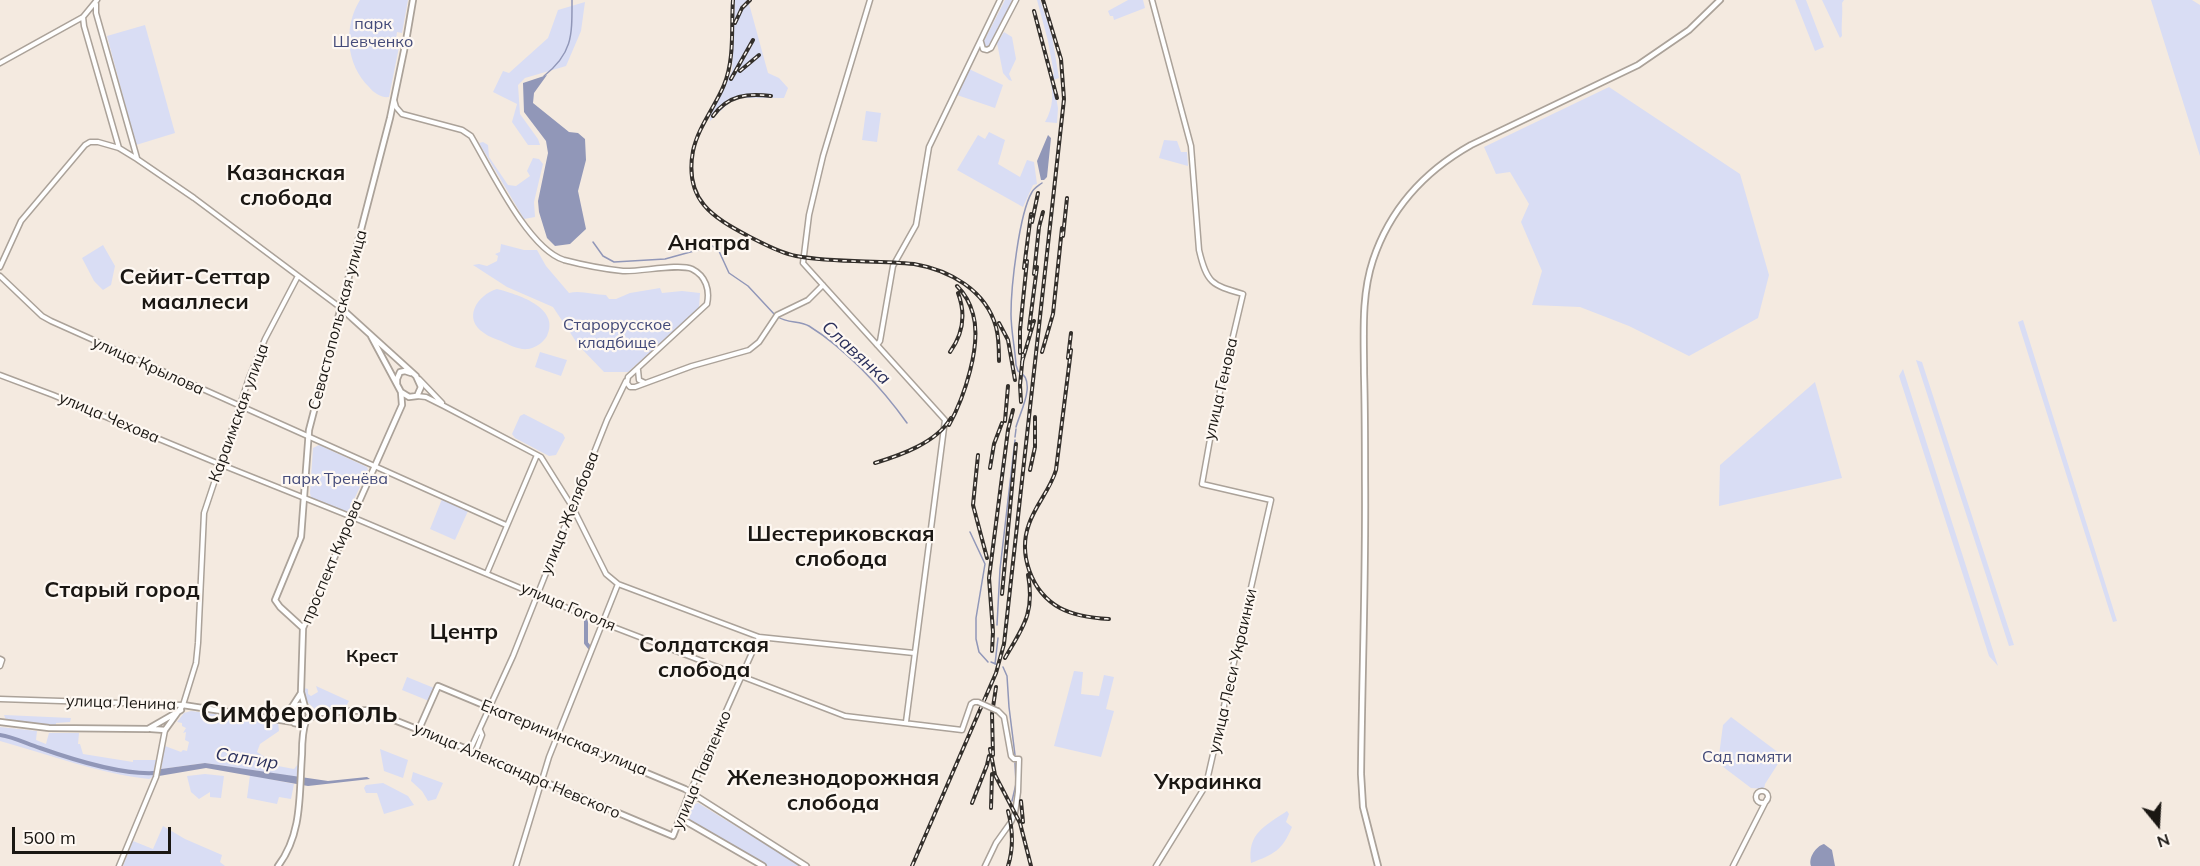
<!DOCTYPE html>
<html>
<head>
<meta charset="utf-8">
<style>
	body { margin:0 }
	#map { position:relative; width:2200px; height:866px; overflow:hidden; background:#f4eae0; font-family:Mulish,sans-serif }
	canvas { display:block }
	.north { position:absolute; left:2128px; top:794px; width:60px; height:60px; -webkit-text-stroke:4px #fef8f2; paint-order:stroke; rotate:162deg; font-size:16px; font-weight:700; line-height:24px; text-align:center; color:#1a1713 }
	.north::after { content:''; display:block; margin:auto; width:21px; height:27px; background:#1a1713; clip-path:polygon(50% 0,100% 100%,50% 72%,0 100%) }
	.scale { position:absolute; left:12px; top:827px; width:159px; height:27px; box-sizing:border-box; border:3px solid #1a1713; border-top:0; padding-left:8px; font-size:18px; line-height:21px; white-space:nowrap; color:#1a1713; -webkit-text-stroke:4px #fef8f2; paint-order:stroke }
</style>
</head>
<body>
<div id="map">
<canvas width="2200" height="866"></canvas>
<div class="north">N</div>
<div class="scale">500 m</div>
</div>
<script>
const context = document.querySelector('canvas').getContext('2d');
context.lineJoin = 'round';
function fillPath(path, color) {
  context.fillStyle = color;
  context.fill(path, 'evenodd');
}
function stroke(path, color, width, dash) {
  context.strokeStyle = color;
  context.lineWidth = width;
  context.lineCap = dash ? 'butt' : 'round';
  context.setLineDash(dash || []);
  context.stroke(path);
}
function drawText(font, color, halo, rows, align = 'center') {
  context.font = font + ' Mulish,sans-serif';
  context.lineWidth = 4.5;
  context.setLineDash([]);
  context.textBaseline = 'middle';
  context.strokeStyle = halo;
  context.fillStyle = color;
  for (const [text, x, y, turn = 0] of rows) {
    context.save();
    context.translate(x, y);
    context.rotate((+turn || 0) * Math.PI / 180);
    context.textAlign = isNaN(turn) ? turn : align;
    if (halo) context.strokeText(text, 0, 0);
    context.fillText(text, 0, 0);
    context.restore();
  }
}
const green = new Path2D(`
	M360 0H408L402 33 397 32 396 40 400 42 389 97C381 98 374 93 369 87 346 65 343 27 360 0Z
	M735 0H748L768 73 779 78 788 88 784 98H734L710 121V115L732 71Z
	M1005 0H1012L1010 6 990 45 984 47 983 43Z
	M1037 0H1040L1052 36 1059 78 1053 80 1058 108 1057 123 1045 122C1054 106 1053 94 1050 77L1054 74 1048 41Z
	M1128 0H1143L1145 8 1114 20 1113 16H1110L1108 11Z
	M1795 0H1806L1824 47 1815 51Z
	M1822 0H1844L1842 3C1843 15 1841 24 1842 36L1840 38Z
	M2151 0H2192L2200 5V156Z
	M585 2 581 31 566 66 525 78 518 85 520 114 538 139 540 145H528L512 122 517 104 493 92 503 71 509 73 548 38 558 10Z
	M145 25 175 133 136 145 107 36Z
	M1004 32 1012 37 1016 59 1009 74 1012 81 1009 80 1003 73 997 43Z
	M969 69 1003 85 995 108 957 95Z
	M1609 87 1740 174 1769 275 1758 318 1689 356 1629 326 1580 307 1532 305 1542 271 1521 222 1529 204 1510 172 1496 174 1484 147Z
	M866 111 881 113 877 142 862 140Z
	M989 132 1005 140 998 164 1020 177 1027 160 1034 162 1037 184 1033 185 1023 207 957 170 978 135 985 139Z
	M1164 140 1177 141 1181 152H1187L1188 166 1159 158Z
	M483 142 488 145 489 157 508 185 516 186 530 176 527 171 533 158 539 159 543 164 534 202 535 217 524 219 479 143Z
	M501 244 524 250H537L546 266 569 293C580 290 594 295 606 295L609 299H616L630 293 660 288 662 293 682 291 700 293 699 309 628 372H604L579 346 553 307 507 287 473 265 479 264 487 266 497 261 498 256 495 254 500 252Z
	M103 245 115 266 111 285 103 290 94 281 82 258Z
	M497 289C516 294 561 307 547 336 543 343 535 348 528 349 518 350 510 345 501 341 496 339 489 337 484 333 462 319 477 295 497 289Z
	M2023 320 2117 621 2113 622 2018 322Z
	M540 352 567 360 561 376 535 367Z
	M1916 360 1922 362 2014 645 2009 646Z
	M1903 369 1998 666 1989 656 1899 376Z
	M1815 382 1842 478 1719 506 1720 465Z
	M524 414 563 434 565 438 556 455 549 456 515 438 512 434 520 416Z
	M319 445 367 467 368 470 348 512 311 498 310 493 313 448Z
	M442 499 468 511 455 540 430 529Z
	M1074 671 1083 672 1081 694 1099 696 1104 675 1114 677 1106 709 1114 711 1101 757 1054 746Z
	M407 677 434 688 429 701 402 690Z
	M316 686 349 701 345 708 317 711 305 700 304 688 308 689V694L311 696 318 692Z
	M191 711 278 722 279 731 260 744 257 752 278 766 294 769 298 764 297 777 205 763 161 769 165 746 181 752 183 750 187 751 189 742 185 740 186 732 183 733 186 728 182 726V723L177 722 184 713Z
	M4 715 71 718 70 722 56 723V726L6 720Z
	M1731 717 1783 756 1765 784 1764 789 1751 788 1718 763 1723 725Z
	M0 727 37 731 36 740 46 744 49 733H79L78 744H80L83 754 133 762V760H156L153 777 149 779C96 773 51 755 0 741Z
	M380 749 408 760 403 778 384 771Z
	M413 772 443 783 436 799 428 801 422 791 411 781Z
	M205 774 224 776 221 798 210 797V792L199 799 191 792 187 776Z
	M250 775 294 784 291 799 279 797 277 804 247 798Z
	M383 783 408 796 414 805 384 814 377 793H366L364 788 366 785Z
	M698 803 801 866H766L689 821 687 812 692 805Z
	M1287 811 1289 814 1286 822 1292 827C1282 851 1274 854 1251 863 1247 833 1265 826 1287 811Z
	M163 826 185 839 222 855 220 862 225 866H123L133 841 153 849Z`);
const water = new Path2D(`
	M547 75 534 93 533 103 569 132 578 133 585 139 586 160 578 191 586 229 570 244 555 246 547 238 539 212 538 201 548 153 546 141 524 112 523 83Z
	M1048 135 1051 138 1047 177 1044 180H1041L1037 161Z
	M205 763 328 781 367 777 370 779 308 786 206 768 159 776 161 769Z
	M1824 844 1832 850 1835 866H1811C1808 858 1816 846 1824 844Z`);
const stream = new Path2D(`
	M544 76C573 53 572 35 572 0
	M593 242 603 256 614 262 665 259 712 246 718 249 729 273 748 286 775 315
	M778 317C787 323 800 321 809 326 846 349 882 388 907 423
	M1016 427C1020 412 1038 380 1018 371L1016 365C1015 348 1011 331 1011 314 1011 287 1019 214 1032 192 1034 188 1038 186 1042 183
	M1015 437 1016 429
	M970 532 985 564 976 618V639L979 652 988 662
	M997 625 1000 569 1015 440
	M991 662 998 665
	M995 664 998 638
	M1003 667 1007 676 1009 707 1015 755
	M1012 801 1016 784 1015 763`);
const river = new Path2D(`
	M586 618V643L590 648
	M0 735C14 737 27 744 40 748 74 760 129 778 164 772`);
const secondary = new Path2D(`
	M870 0 823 156 809 215 803 263 945 420 906 722
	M1152 0 1191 146 1199 250C1207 284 1212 285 1243 294L1214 417 1202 484 1271 500 1206 785 1156 866
	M96 4V13L137 158
	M83 17 84 26 119 148
	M981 42 983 49 987 50 991 48 1016 0
	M0 63 83 17 97 0
	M394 100 396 107 402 114 462 130 471 136C490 168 528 249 564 260 583 265 604 269 623 271 640 272 679 263 692 269 706 276 710 290 707 304L628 377 627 383 630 387H635L692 366 749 350 759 342 777 315 808 300 823 285
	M0 267 21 221 85 145 90 142H98L119 148 137 159 194 198 341 308
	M0 276 42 316 51 321 506 525
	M877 345 880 341 893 266 916 225 929 147 1000 0
	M638 370 639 380 645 383
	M0 375 53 395 217 463
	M419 379 442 403
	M417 396 426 397 444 406 541 457 573 508 606 574 618 584 759 637 914 653
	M222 465 352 517 603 623 845 716 962 730 971 704 974 702H978
	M487 573 537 455
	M0 659 2 660 0 666
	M0 699 183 705 196 663 198 643 204 513 249 378 265 339 298 276
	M470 750 513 656 607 420 626 381
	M475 753 482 735 480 730
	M1756 797a6 6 0 1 1 12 0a6 6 0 1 1-12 0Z
	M690 792 759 637
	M119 866 156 777 165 730
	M516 866 549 757 618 584
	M985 866 996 843 1011 822 1015 813 1018 792 1019 759H1014L1011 756 1004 717 998 711
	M1733 866 1767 799`);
const primary = new Path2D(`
	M341 308 416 376 421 387 417 396 409 397 401 392 371 336
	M397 384V379L400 372 405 371 411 373
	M303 628 280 607 275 600 301 537 309 430 390 118 406 41 413 0
	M292 707 300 705 306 708 309 714C308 722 302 725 294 723L289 715 290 710 301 693
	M305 707 301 692 303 628 402 405 401 392
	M308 719 319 713 369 710 462 747 673 836 690 792
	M0 722 49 728 148 729 181 710
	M151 729 165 730 183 705 293 722
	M419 729 438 686 685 789 806 866
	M680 818 763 866
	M278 866C303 833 299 793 302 754 302 743 302 732 306 721
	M1378 866 1363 807 1361 774C1362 675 1366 577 1365 478 1365 443 1365 408 1364 373 1364 335 1361 296 1373 260 1390 209 1425 171 1471 145L1638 65 1689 30 1720 0`);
const rail = new Path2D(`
	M733 0C731 28 735 58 724 85 715 107 698 127 693 151 684 200 712 217 750 237 764 244 780 253 796 256 835 263 875 260 914 264 949 270 986 290 996 327 999 338 999 350 999 361
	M1034 11 1057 98
	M735 23 742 8 750 0
	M740 71 759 55
	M731 79 753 40
	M713 116C728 95 748 93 771 96
	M1032 222 1038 193
	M1063 236 1067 198
	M1024 268 1031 214
	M1034 274 1039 227 1043 212
	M999 323 1008 340 1015 380
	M1029 329 1037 267
	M1071 350 1056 470C1050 490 1036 504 1029 524 1018 554 1031 592 1060 608 1075 616 1092 618 1109 619
	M950 352C963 334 966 314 958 293
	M1042 352 1053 314 1062 228
	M1020 353V330L1027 261
	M1068 358 1071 333
	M1022 362 1034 321
	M1021 402 1020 385 1023 354
	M1005 421 1008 386
	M949 425C964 398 982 345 973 314 970 303 965 294 957 286
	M978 455 973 505 987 558
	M875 463C901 455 936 443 951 418
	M990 468 994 444 1002 423
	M1030 470 1035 447V417
	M1002 594 1016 444
	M992 651 993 632 989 578 1008 430 1013 410
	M1005 658C1023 627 1035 613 1028 575
	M990 749 995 775 1020 823 1031 866
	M993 755 992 714 996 687
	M1021 801 1023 822
	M972 803 987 765 989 756
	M991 808 992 774
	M1008 811C1013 830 1014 847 1008 866
	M912 866 996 673 1004 644 1064 99 1061 59 1043 0`);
const secondaryBridge = new Path2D(`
	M978 702 998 711`);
const parkNames = [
	["парк",373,24],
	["Шевченко",373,42],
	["Старорусское",617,325],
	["кладбище",617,343],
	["парк Тренёва",335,479],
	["Сад памяти",1747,757]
];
const streetNames = [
	["Севастопольская улица",338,320,-75],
	["улица Крылова",148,366,24],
	["улица Генова",1221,389,-77],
	["Караимская улица",239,413,-70],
	["улица Чехова",109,418,23],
	["улица Желябова",570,513,-68],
	["проспект Кирова",332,562,-67],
	["улица Гоголя",568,607,23],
	["улица Леси Украинки",1233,671,-77],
	["улица Ленина",121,703,2],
	["Екатерининская улица",564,738,22],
	["улица Павленко",702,770,-67],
	["улица Александра Невского",517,771,23]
];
const waterNames = [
	["Славянка",856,353,42],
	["Салгир",247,759,9]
];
const neighbourhoodNames = [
	["Крест",372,657]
];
const districtNames = [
	["Казанская",286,173],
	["слобода",286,198],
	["Анатра",709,243],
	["Сейит-Сеттар",195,277],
	["мааллеси",195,302],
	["Шестериковская",841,534],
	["слобода",841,559],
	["Старый город",122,590],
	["Центр",464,632],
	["Солдатская",704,645],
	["слобода",704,670],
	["Железнодорожная",833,778],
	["слобода",833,803],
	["Украинка",1208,782]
];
const townNames = [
	["Симферополь",299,714]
];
fillPath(green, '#d9ddf4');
fillPath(water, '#9197b8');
stroke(stream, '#9197b8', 1.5);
stroke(river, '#9197b8', 4);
stroke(secondary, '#aba299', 7);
stroke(primary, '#aba299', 8);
stroke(secondary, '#fff', 4);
stroke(primary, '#fff', 4.5);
stroke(rail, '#332f2b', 4);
stroke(rail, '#fef8f2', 1.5, [4.5]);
stroke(secondaryBridge, '#aba299', 7, []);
stroke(secondaryBridge, '#fff', 4);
drawText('16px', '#434a79', '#fef8f2', parkNames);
drawText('16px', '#1a1713', '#fef8f2', streetNames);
drawText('italic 18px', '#2b305c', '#fef8f2', waterNames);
drawText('bold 18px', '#1a1713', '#fef8f2', neighbourhoodNames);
drawText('bold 22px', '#1a1713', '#fef8f2', districtNames);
drawText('bold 28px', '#1a1713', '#fef8f2', townNames);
</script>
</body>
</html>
